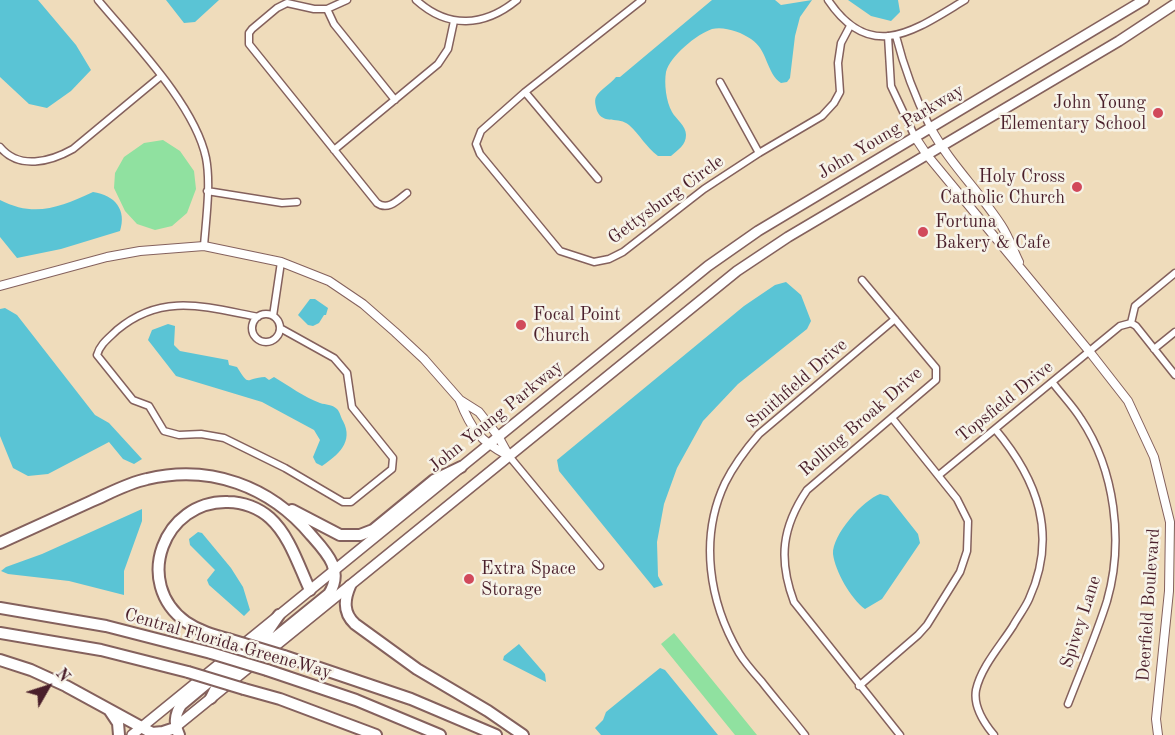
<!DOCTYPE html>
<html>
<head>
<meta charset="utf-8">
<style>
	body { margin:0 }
	#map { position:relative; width:1175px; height:735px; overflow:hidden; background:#efdcbb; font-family:"Old Standard TT",serif }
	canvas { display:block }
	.north { position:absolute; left:18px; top:657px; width:60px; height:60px; -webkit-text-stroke:4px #f7f3e8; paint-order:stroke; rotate:51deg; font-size:16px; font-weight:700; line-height:24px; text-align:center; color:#4a1f2b }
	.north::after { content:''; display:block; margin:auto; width:21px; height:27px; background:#4a1f2b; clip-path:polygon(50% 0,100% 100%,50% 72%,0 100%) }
</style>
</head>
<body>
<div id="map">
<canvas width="1175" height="735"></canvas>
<div class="north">N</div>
</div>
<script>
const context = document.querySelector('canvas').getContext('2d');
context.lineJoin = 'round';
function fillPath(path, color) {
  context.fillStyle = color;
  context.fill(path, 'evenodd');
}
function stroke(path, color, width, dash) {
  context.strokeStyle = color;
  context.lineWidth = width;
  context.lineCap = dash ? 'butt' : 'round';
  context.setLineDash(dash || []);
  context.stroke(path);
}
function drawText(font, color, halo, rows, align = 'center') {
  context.font = font + ' "Old Standard TT",serif';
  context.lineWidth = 5;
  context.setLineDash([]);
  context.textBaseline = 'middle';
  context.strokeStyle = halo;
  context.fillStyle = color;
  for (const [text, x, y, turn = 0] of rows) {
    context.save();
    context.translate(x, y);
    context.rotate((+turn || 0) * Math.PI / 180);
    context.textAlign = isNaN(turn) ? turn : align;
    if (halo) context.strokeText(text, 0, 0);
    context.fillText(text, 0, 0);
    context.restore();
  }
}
const green = new Path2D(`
	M163 140 180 151 194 171 196 189 187 213 172 226 155 230 137 224 125 211 114 188 115 173 124 157 144 143Z
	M674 633 757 735H735L661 644Z`);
const water = new Path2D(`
	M0 0H38L76 45 91 70 71 91 47 108 29 104 0 77Z
	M166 0H219L195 22 184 23Z
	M712 0H775L781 5 812 0 800 17 795 36 790 78 787 82 781 83C766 73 768 50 751 39 741 32 724 26 712 29 697 34 670 56 666 72 664 83 666 102 672 112 676 119 686 126 686 135 686 145 678 150 671 156H658C646 147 640 135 629 125 619 116 603 125 597 111 596 107 594 101 596 97 599 90 611 84 616 77H620Z
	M848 0H898L900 12 891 21 871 16Z
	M93 192C115 195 127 210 120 231L61 249 17 258 0 237V200C35 218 60 207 93 192Z
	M786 282 801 295 811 321 807 329 738 384 703 421 677 468 664 504 657 542 658 576 663 585 654 588 559 471 557 460 744 306 775 285Z
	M310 299H315L328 308 326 315H324L319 323 313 326 308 325 298 315Z
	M5 308 17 315 95 415 109 423 142 459 134 464 123 459 109 442 48 474 28 476 13 468 0 436V309Z
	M168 324 175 326 174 345 180 351 228 360 229 365 237 367C250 388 245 378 265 377L269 380 274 377C289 386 304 397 320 403 326 405 332 404 337 409 340 412 341 418 343 421 354 442 338 455 322 466L316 463 313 457 320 440 314 430 262 402 176 376 148 340 152 330Z
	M880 494 888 496 918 534 920 543 882 599 865 609C851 599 835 571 833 554 832 535 863 500 880 494Z
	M142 509V521L124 571V595L69 581 8 574 1 571 6 567 42 554Z
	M198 532 202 533 231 568 243 587 250 610 244 616 209 585 207 580 215 570 190 545 189 539Z
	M519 644 545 674 546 682 503 660 504 656Z
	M660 668 665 670 718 735H601L595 728 603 720 606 712Z`);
const minor = new Path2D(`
	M98 0C133 42 195 105 206 158 211 184 206 219 204 246
	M347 0 327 9H314L287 3 277 8 252 29 249 33V44L377 203C388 211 398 200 407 193
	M416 0C448 29 484 27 517 0
	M642 0 525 92 481 131 476 144 480 154 560 251 594 262 609 259 623 252 704 189 759 153 822 116 834 103 840 92 838 63 841 43 850 26
	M828 0C871 64 915 30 965 0
	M327 9 334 24 395 100
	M888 36 891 86 915 137
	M896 36C904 68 915 97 930 127
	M720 82 759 153
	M525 92 598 179
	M0 147C19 170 50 162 73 149L161 76
	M334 150 438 64 448 49 454 21
	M207 191 282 203 297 202
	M862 280 936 368V380L807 490C782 527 778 559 794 602L900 735
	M252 328a14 14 0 1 1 28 0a14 14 0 1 1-28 0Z
	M273 316 281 262
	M258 317C206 307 162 292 117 330 109 338 100 344 97 355L133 400 149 406 164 431 179 435 201 434 224 438 285 468 343 502H351L392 469 393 458 352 407 347 373 334 358 280 328
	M1131 323 1135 306 1175 273
	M1131 323 1136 326 1175 375
	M1154 349 1175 332
	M1053 383C1062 395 1073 406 1081 419 1115 470 1124 542 1107 601 1096 636 1081 670 1068 704
	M509 456 600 566
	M939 475 1120 326 1131 323
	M859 686 918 635 927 625 960 572 967 551 968 521 957 499 892 418
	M805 735C791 717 776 700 762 682 754 673 745 663 739 653 709 602 699 538 725 483 734 465 746 449 759 434L895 319
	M994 735C984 723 973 707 976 690 981 667 1001 645 1013 626 1018 617 1025 608 1029 599 1058 535 1038 480 995 429`);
const tertiary = new Path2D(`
	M930 127C950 164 979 191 1001 225 1009 237 1013 250 1019 262
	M915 137 927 155 1089 351 1128 401 1154 457 1170 522 1169 591 1156 719 1158 735
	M0 286 107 257 140 251 204 246 281 262 329 281 363 304 395 332 424 359 460 400 479 412 498 436 509 456
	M460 401C471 429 480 441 507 455`);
const trunk = new Path2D(`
	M173 729 737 271 788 237 1119 41 1175 4
	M132 735 708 266 758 231 1144 0`);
const motorway = new Path2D(`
	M292 510 340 535H360L373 530 434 480 461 467
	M0 543C31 529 61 515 92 501 110 493 128 483 147 479 210 464 270 486 311 535 327 553 344 570 329 594L218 684 211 698
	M350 586C344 600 343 613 355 624L417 669 488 711 523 735
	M0 608 106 626 211 653
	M0 633 101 650 188 672
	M228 639C213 635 199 631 186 622 132 583 164 500 228 502 243 502 259 508 270 518 290 536 299 567 310 590
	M284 656 411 699 496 735
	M0 660 31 670 66 686 152 733 163 732 175 728
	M267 670 356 700 440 735
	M244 689 280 699 376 735
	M110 711 118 723 119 735
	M179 735C174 725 175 714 181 705L266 634 279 615`);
const motorwayBridge = new Path2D(`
	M228 639 284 656
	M211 653 267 670
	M188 672 244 689`);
const markers = [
	[1158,113,6,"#d1495b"],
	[1077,187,6,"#d1495b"],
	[923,232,6,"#d1495b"],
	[521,325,6,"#d1495b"],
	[469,579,6,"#d1495b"]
];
const poiNames = [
	["John Young",1146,103,"right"],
	["Elementary School",1146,124,"right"],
	["Holy Cross",1065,177,"right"],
	["Catholic Church",1065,198,"right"],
	["Fortuna",935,222],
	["Bakery & Cafe",935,243],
	["Focal Point",533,315],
	["Church",533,336],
	["Extra Space",481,569],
	["Storage",481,590]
];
const streetNames = [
	["John Young Parkway",891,132,-31],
	["Gettysburg Circle",666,200,-36],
	["Smithfield Drive",797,384,-41],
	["Topsfield Drive",1005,402,-39],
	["John Young Parkway",496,417,-39],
	["Rolling Broak Drive",861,422,-41],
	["Deerfield Boulevard",1149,605,-86],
	["Spivey Lane",1081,622,-72],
	["Central Florida GreeneWay",228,644,16]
];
fillPath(green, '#90e1a0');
fillPath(water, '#5ac4d5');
stroke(minor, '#84615d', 9);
stroke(tertiary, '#84615d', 10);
stroke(trunk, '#84615d', 12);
stroke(motorway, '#84615d', 14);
stroke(minor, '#fff', 6);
stroke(tertiary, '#fff', 8);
stroke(trunk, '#fff', 9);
stroke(motorway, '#fff', 10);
stroke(motorwayBridge, '#84615d', 14, []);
stroke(motorwayBridge, '#fff', 10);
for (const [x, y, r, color] of markers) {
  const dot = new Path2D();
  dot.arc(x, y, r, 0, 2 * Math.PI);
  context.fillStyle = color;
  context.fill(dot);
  stroke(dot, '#f7f3e8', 2);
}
drawText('18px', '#4a1f2b', '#f7f3e8', poiNames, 'left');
drawText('18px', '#4a1f2b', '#f7f3e8', streetNames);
</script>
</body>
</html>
